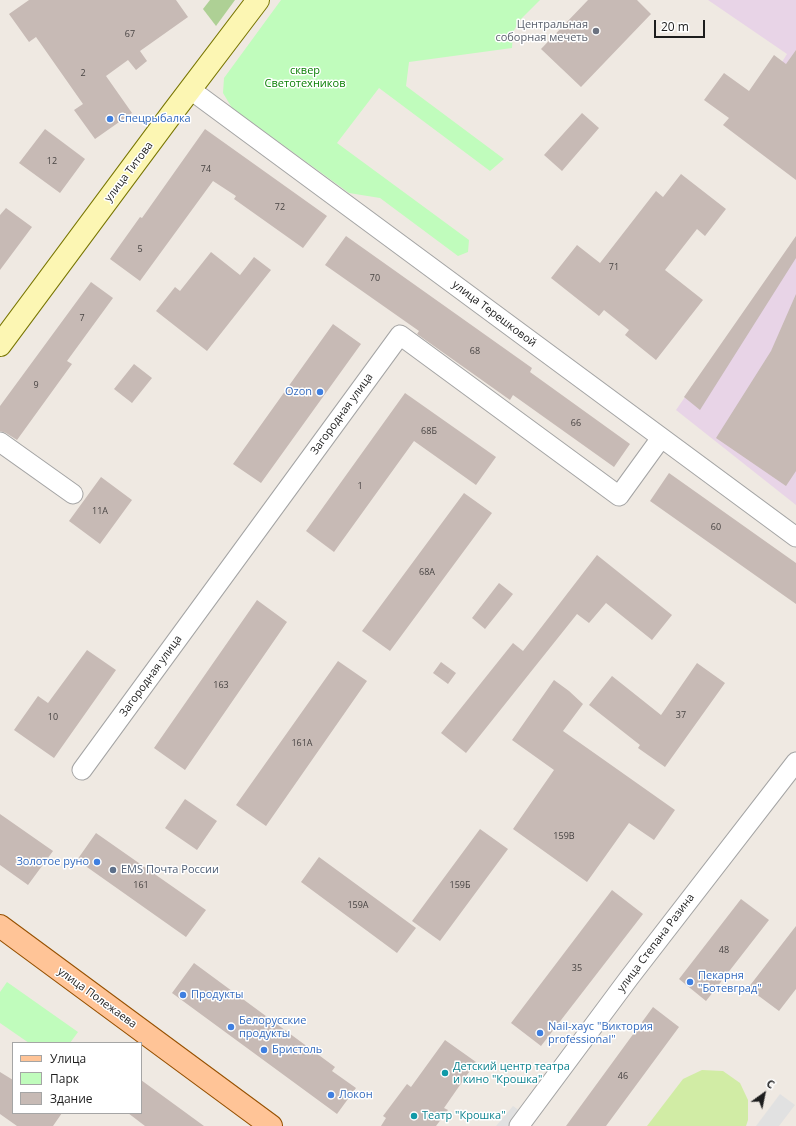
<!DOCTYPE html>
<html>
<head>
<meta charset="utf-8">
<style>
	body { margin:0 }
	#map { position:relative; width:796px; height:1126px; overflow:hidden; background:#efe9e2; font-family:"Open Sans",sans-serif }
	canvas { display:block }
	.legend { position:absolute; left:12px; top:1042px; width:130px; height:72px; box-sizing:border-box; background:#fff; border:1px solid #a5a5a5; margin:0; padding:5px 7px; list-style:none; font-size:12px; color:#1d1d1d }
	.legend li { display:flex; align-items:center; gap:8px; height:20px }
	.legend b { width:20px; border:1px solid #a5a5a5 }
	.north { position:absolute; left:744px; top:1074px; width:40px; height:40px; -webkit-text-stroke:3px #fff; paint-order:stroke; rotate:33deg; font-size:11px; font-weight:700; line-height:16px; text-align:center; color:#1d1d1d }
	.north::after { content:''; display:block; margin:auto; width:14px; height:18px; background:#1d1d1d; clip-path:polygon(50% 0,100% 100%,50% 72%,0 100%) }
	.scale { position:absolute; left:654px; top:20px; width:51px; height:18px; box-sizing:border-box; border:2px solid #1d1d1d; border-top:0; padding-left:5px; font-size:12px; line-height:14px; white-space:nowrap; color:#1d1d1d; -webkit-text-stroke:3px #fff; paint-order:stroke }
</style>
</head>
<body>
<div id="map">
<canvas width="796" height="1126"></canvas>
<ul class="legend">
<li><b style="height:5px;background:#ffc497"></b>Улица</li>
<li><b style="height:11px;background:#c0fcbc"></b>Парк</li>
<li><b style="height:11px;background:#c7bab5"></b>Здание</li>
</ul>
<div class="north">С</div>
<div class="scale">20 m</div>
</div>
<script>
const context = document.querySelector('canvas').getContext('2d');
context.lineJoin = 'round';
function fillPath(path, color) {
  context.fillStyle = color;
  context.fill(path, 'evenodd');
}
function stroke(path, color, width, dash) {
  context.strokeStyle = color;
  context.lineWidth = width;
  context.lineCap = dash ? 'butt' : 'round';
  context.setLineDash(dash || []);
  context.stroke(path);
}
function drawText(font, color, halo, rows, align = 'center') {
  context.font = font + ' "Open Sans",sans-serif';
  context.lineWidth = 3;
  context.setLineDash([]);
  context.textBaseline = 'middle';
  context.strokeStyle = halo;
  context.fillStyle = color;
  for (const [text, x, y, turn = 0] of rows) {
    context.save();
    context.translate(x, y);
    context.rotate((+turn || 0) * Math.PI / 180);
    context.textAlign = isNaN(turn) ? turn : align;
    if (halo) context.strokeText(text, 0, 0);
    context.fillText(text, 0, 0);
    context.restore();
  }
}
const industrial = new Path2D(`
	M708 0H796V108L765 89 787 54Z
	M796 238V505L676 410Z`);
const grass = new Path2D(`
	M702 1070 723 1071 740 1083 748 1100V1120L746 1126H647L683 1079Z`);
const forest = new Path2D(`
	M210 0H235L216 26 203 9Z`);
const park = new Path2D(`
	M281 0H540L520 20 513 32 512 48 409 62 406 86 504 159 490 171 379 88 337 143 469 240 468 252 458 256 380 198 349 193 232 108 223 93 224 78Z
	M7 982 78 1032 70 1043H29L0 1023V992Z`);
const parking = new Path2D(`
	M780 1094 795 1105 779 1126H756Z
	M513 1106 527 1116 519 1126H496Z`);
const building = new Path2D(`
	M29 0H176L188 17 140 51 147 61 136 70 128 60 106 76 132 113 95 139 74 110 83 104 36 37 29 42 9 14Z
	M588 0H637L651 14 581 87 541 49Z
	M796 50V180L723 125 729 118 704 100 724 73 749 91 774 55 786 64Z
	M582 113 599 128 562 171 544 155Z
	M45 129 85 159 60 193 19 163Z
	M205 129 327 216 303 248 234 199 236 196 213 181 140 281 110 259 140 217 142 218Z
	M681 174 726 209 705 236 697 229 665 270 703 300 656 360 625 335 629 330 604 310 599 316 551 278 577 245 600 263 656 191 663 197Z
	M6 208 32 227 0 270V215Z
	M346 236 532 368 530 372 630 444 614 467 513 395 510 400 417 334 419 331 325 265Z
	M796 236V258L700 410 684 397Z
	M211 252 240 275 254 257 271 270 207 351 156 311 175 287 180 291Z
	M91 282 113 298 67 361 72 364 17 440 6 433 0 431V406Z
	M796 294V471L786 486 716 438 771 351Z
	M333 324 361 344 261 483 233 464Z
	M134 364 152 378 132 403 114 389Z
	M405 393 496 457 476 485 414 441 334 552 306 531Z
	M669 473 796 563V604L650 501Z
	M101 477 132 500 100 544 69 521Z
	M464 493 492 513 390 651 362 631Z
	M597 555 672 615 652 640 606 603 589 623 577 614 466 753 441 733 513 643 523 651Z
	M499 583 513 594 485 629 472 618Z
	M257 600 287 622 185 770 154 748Z
	M87 650 116 670 54 758 14 730 38 696 48 703Z
	M338 661 367 681 266 826 236 805Z
	M441 662 456 673 448 684 433 673Z
	M697 663 725 683 665 767 638 748 640 745 589 705 612 676 661 715Z
	M554 680 569 691 583 704 563 731 675 810 654 840 629 823 587 882 513 829 554 770 512 740Z
	M185 799 217 821 197 850 165 828Z
	M0 814 53 851 28 885 0 865Z
	M480 829 508 849 440 941 412 921Z
	M96 833 206 910 186 937 77 860Z
	M319 857 416 928 397 953 301 882Z
	M612 890 643 914 541 1046 511 1023Z
	M741 899 769 920 706 1001 679 979Z
	M796 926V989L779 1011 748 988Z
	M194 963 335 1067 332 1071 356 1088 337 1114 172 993Z
	M653 1007 679 1027 606 1126H566Z
	M445 1040 476 1062 444 1108 448 1110 436 1126H381L386 1118 383 1116 407 1084 411 1087Z
	M0 1072 13 1080V1113H62L53 1126H17L0 1114Z
	M141 1080 204 1126H145L128 1113H141Z`);
const minor = new Path2D(`
	M191 90 796 537
	M0 442 73 494
	M82 770 400 335 619 496 661 438
	M519 1126 629 978 796 762`);
const secondary = new Path2D(`
	M0 345 173 112 258 0`);
const primary = new Path2D(`
	M0 926 271 1126`);
const markers = [
	[596,31,4,"#6b7280"],
	[110,119,4,"#3f7fe0"],
	[320,392,4,"#3f7fe0"],
	[97,862,4,"#3f7fe0"],
	[113,870,4,"#5c6f8a"],
	[690,982,4,"#3f7fe0"],
	[183,995,4,"#3f7fe0"],
	[231,1027,4,"#3f7fe0"],
	[540,1033,4,"#3f7fe0"],
	[264,1050,4,"#3f7fe0"],
	[445,1073,4,"#0f9aa8"],
	[331,1095,4,"#3f7fe0"],
	[414,1116,4,"#0f9aa8"]
];
const numberNames = [
	["67",130,34],
	["2",83,73],
	["12",52,161],
	["74",206,169],
	["72",280,207],
	["5",140,249],
	["71",614,267],
	["70",375,278],
	["7",82,318],
	["68",475,351],
	["9",36,385],
	["66",576,423],
	["68Б",429,431],
	["1",360,486],
	["11А",100,511],
	["60",716,527],
	["68А",427,572],
	["163",221,685],
	["37",681,715],
	["10",53,717],
	["161А",302,743],
	["159В",564,836],
	["161",141,885],
	["159Б",460,885],
	["159А",358,905],
	["48",724,950],
	["35",577,968],
	["46",623,1076]
];
const worshipNames = [
	["Центральная",588,25],
	["соборная мечеть",588,38]
];
const parkNames = [
	["сквер",305,71],
	["Светотехников",305,84]
];
const shopNames = [
	["Спецрыбалка",118,119],
	["Ozon",312,392,"right"],
	["Золотое руно",89,862,"right"],
	["Пекарня",698,976],
	["\"Ботевград\"",698,989],
	["Продукты",191,995],
	["Белорусские",239,1021],
	["продукты",239,1034],
	["Nail-хаус \"Виктория",548,1027],
	["professional\"",548,1040],
	["Бристоль",272,1050],
	["Локон",339,1095]
];
const streetNames = [
	["улица Титова",129,172,-53],
	["улица Терешковой",494,314,37],
	["Загородная улица",342,414,-54],
	["Загородная улица",151,676,-54],
	["улица Степана Разина",656,943,-53],
	["улица Полежаева",97,998,36]
];
const serviceNames = [
	["EMS Почта России",121,870]
];
const cultureNames = [
	["Детский центр театра",453,1067],
	["и кино \"Крошка\"",453,1080],
	["Театр \"Крошка\"",422,1116]
];
fillPath(industrial, '#e8d4e7');
fillPath(grass, '#d1eca5');
fillPath(forest, '#aed095');
fillPath(park, '#c0fcbc');
fillPath(parking, '#e1e1e1');
fillPath(building, '#c7bab5');
stroke(minor, '#a4a4a4', 21);
stroke(secondary, '#787500', 24);
stroke(primary, '#965000', 24);
stroke(minor, '#fff', 19);
stroke(secondary, '#fcf6b3', 22);
stroke(primary, '#ffc497', 22);
for (const [x, y, r, color] of markers) {
  const dot = new Path2D();
  dot.arc(x, y, r, 0, 2 * Math.PI);
  context.fillStyle = color;
  context.fill(dot);
  stroke(dot, '#fff', 1.5);
}
drawText('9px', '#484443', null, numberNames);
drawText('11px', '#5b616d', '#fff', worshipNames, 'right');
drawText('11px', '#0c8006', '#fff', parkNames);
drawText('11px', '#366cbe', '#fff', shopNames, 'left');
drawText('11px', '#1d1d1d', '#fff', streetNames);
drawText('11px', '#4e5e75', '#fff', serviceNames, 'left');
drawText('11px', '#0d838f', '#fff', cultureNames, 'left');
</script>
</body>
</html>
